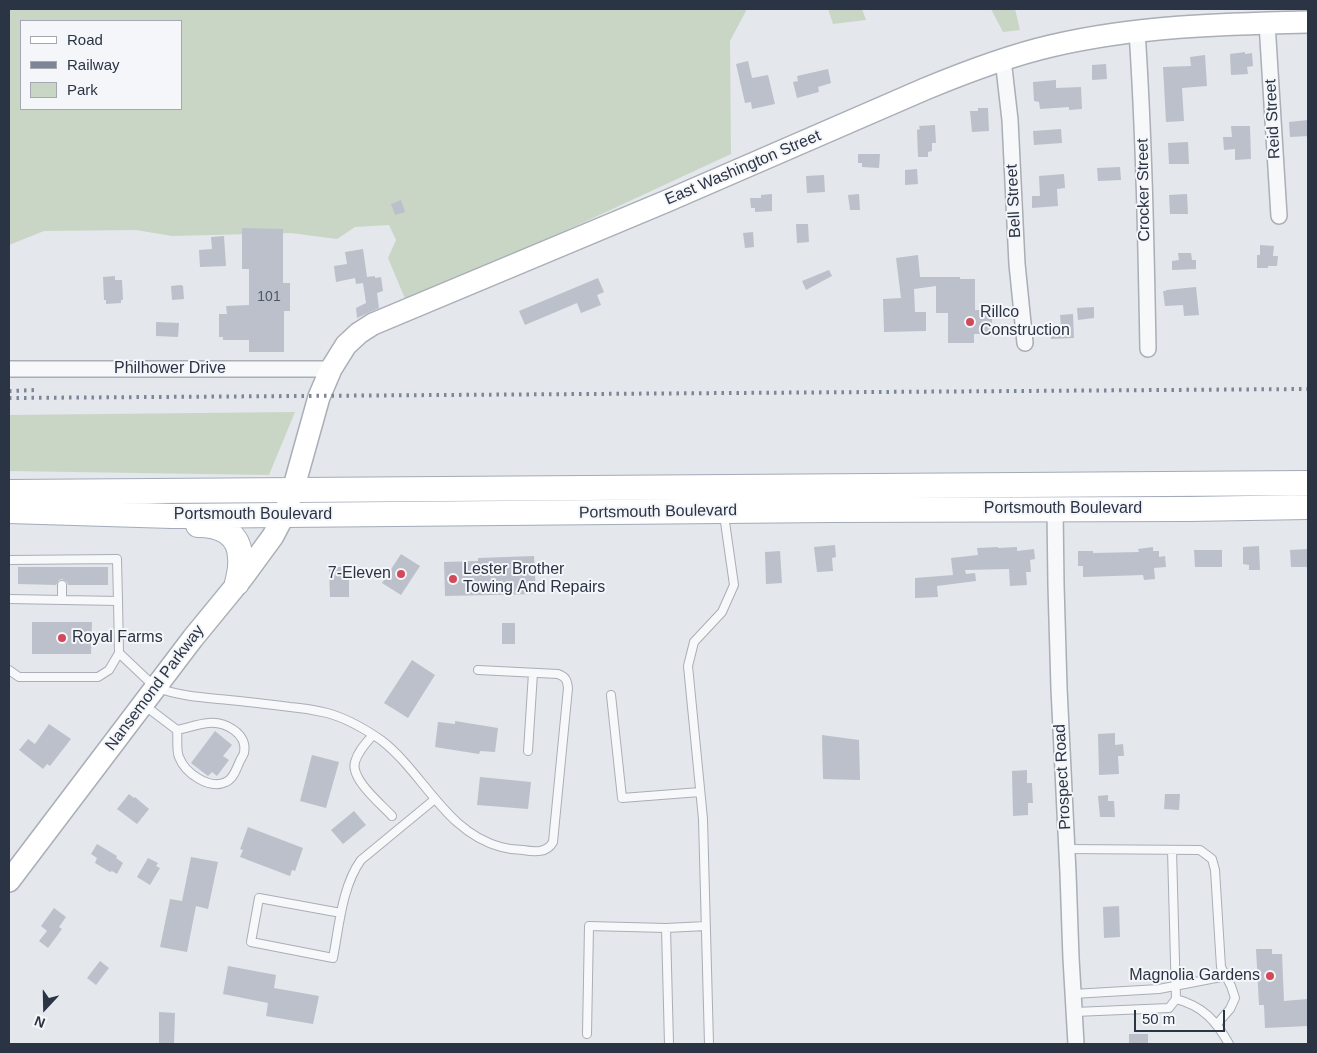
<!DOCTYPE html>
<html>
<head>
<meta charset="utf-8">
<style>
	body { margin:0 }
	#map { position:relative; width:1317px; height:1053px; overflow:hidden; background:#e4e7ec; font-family:Helvetica,sans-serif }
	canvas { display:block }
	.frame { position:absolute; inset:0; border:10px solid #2b3445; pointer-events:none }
	.legend { position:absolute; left:20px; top:20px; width:162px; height:90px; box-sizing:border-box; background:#f4f6f9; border:1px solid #a4a8b1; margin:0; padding:6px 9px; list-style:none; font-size:15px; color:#2b3445 }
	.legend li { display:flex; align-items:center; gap:10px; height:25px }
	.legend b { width:25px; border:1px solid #a4a8b1 }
	.north { position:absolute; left:20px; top:983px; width:50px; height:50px; -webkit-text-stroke:4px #f4f6f9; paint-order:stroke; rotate:201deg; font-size:14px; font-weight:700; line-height:20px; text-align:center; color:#2b3445 }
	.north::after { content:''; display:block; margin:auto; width:18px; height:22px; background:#2b3445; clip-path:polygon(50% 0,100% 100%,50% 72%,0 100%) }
	.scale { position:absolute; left:1134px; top:1010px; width:91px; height:22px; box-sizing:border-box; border:2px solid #2b3445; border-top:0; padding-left:6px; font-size:15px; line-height:18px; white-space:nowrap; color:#2b3445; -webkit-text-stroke:4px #f4f6f9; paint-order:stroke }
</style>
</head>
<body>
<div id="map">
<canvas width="1317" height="1053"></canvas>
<div class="frame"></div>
<ul class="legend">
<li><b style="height:6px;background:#fff"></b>Road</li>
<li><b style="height:6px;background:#7d8696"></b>Railway</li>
<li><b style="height:14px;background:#c9d6c5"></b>Park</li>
</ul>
<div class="north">N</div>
<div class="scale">50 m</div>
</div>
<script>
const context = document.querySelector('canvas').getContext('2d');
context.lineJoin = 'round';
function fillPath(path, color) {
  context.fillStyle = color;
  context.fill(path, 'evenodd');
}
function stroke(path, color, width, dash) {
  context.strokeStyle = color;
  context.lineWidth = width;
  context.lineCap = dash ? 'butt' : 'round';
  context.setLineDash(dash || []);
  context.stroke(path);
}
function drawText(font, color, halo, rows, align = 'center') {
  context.font = font + ' Helvetica,sans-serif';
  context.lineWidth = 4;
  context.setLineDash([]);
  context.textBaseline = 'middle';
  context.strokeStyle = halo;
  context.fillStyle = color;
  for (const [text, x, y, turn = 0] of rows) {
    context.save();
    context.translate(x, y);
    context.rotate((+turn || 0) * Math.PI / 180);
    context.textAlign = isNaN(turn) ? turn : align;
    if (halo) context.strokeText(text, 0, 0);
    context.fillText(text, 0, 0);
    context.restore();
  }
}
const green = new Path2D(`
	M9 9H747L730 41 731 154 524 250 406 301 388 258 396 240 389 225 355 227 337 239 291 233 172 236 136 230 44 231 9 245ZM21 21H181V109H21Z
	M828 9H862L866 20 833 24Z
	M991 9H1015L1020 30 1003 32Z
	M295 412 269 475 9 471V415Z`);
const building = new Path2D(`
	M1245 52V54L1252 53 1253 66 1247 67 1248 74 1231 75 1230 54Z
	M1205 55 1207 86 1182 88 1184 121 1166 122 1163 67 1191 66 1190 57Z
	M748 61 752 78 768 75 775 104 752 109 751 102 745 103 736 64Z
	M1106 64 1107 79 1092 80V65Z
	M828 69 831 83 818 87 819 92 797 98 793 82 798 81 797 76Z
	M1056 80V88L1081 87 1082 109 1069 110V107L1040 109 1039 102 1034 101 1033 82Z
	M978 108H988L989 131 972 132 970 111H978Z
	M1308 120V136L1290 137 1289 122Z
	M935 125 936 143H932V151L928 152V157H918L917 130 920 129 919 126Z
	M1231 126H1250L1251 159 1235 160V149L1224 150 1223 137H1232Z
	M1061 129 1062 143 1034 145 1033 131Z
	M1188 142 1189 164H1169L1168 143Z
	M858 154H880L879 168 862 167V163H858Z
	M1120 167 1121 180 1098 181 1097 168Z
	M917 169 918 184 905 185V170Z
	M1064 174 1065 188 1057 189 1058 206 1032 208V196H1040L1039 176Z
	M824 175 825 192 807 193 806 176Z
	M772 194V211L755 212V208H751L750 198H761V195Z
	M859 194 860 210H850L848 195Z
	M1187 194 1188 214H1170L1169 195Z
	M401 200 405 212 395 215 391 204Z
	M796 224H808L809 242 797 243Z
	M242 228 283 229V283H290V311H284V352H249V340H223V337H219V314H227L226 306 249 305V269H242Z
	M753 232 754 247 745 248 743 233Z
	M224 236 226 266 200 267 199 250 212 249 211 237Z
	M1260 245 1274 246 1273 256H1278L1277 266H1268V268H1257V255H1260Z
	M363 249 367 277 375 276V278L381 277 383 291 377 293 379 308 357 318 356 308 366 303 363 283 356 284 355 278 336 282 334 266 347 264 345 252Z
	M1178 253H1191L1192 260H1196V269L1172 270V261L1179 260Z
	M918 255 920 277H960V279H975V310H992V334H974V343H948V313H936V286L914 289 915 312H926V331L884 332 883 299 901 298 896 258Z
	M829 270 832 276 806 290 802 281Z
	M115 276V280H122L123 300H121V303L106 304V300H104L103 277Z
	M598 278 604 292 597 295 601 305 581 313 577 303 525 325 519 311Z
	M181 285 183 286 184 299 172 300 171 286Z
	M1196 287 1199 315 1184 316 1183 305 1165 306 1163 291H1166V290Z
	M1094 307V318L1078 320 1077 308Z
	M1073 314 1074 338 1051 339V329H1052V327H1061L1060 315Z
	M156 322 179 323 178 337 156 336Z
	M835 545 836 557 832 558 833 571 817 572 814 547Z
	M1259 546 1260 570H1249V565L1243 564V547Z
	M998 547V548L1017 547V551L1034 549 1035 559 1030 560 1031 572H1026L1027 585 1010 586 1009 569 965 570 966 574 975 573 976 581 937 586 938 597 915 598V578L953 575 951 558 978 555 977 548Z
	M1153 547V551H1159V557L1165 556 1166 567 1154 568 1155 579 1144 580 1143 575 1083 577V566H1078V551H1093V553L1139 552 1138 549Z
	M1308 549V567H1291L1290 550Z
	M1194 550H1222V567H1195Z
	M780 551 782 583 766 584 765 552Z
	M401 554 420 566 401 595 382 583Z
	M534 556 536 594 445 596 444 562 478 561V558Z
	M18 567H108V585H68L67 582 62 579 59 580 56 585 18 584Z
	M329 567H349V597H330Z
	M32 622H92L91 654H32Z
	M502 623H515V644H502Z
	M412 660 435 675 408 718 384 703Z
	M455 721 498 728 495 752 480 751 479 754 435 747 438 722 455 724Z
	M49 724 71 739 50 766 47 764 43 769 19 750 28 739 35 744Z
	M215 731 232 745 223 756 229 760 217 776 212 772 208 776 191 763Z
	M1115 733V745L1123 744 1124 756H1118L1119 774 1099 775 1098 734Z
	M822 735 859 740 860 780 823 779Z
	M312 755 339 762 326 808 300 801Z
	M1027 770V783H1032L1033 803H1028V815L1013 816 1012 771Z
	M480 777 531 782 528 809 477 805Z
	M129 794 134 798 135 797 149 809 137 824 117 809Z
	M1165 794H1180L1179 810 1164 809Z
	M1108 795V801H1114L1115 817H1100L1098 796Z
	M354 811 366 825 343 844 331 830Z
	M248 827 303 848 295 871 292 870 290 876 240 857 243 850 240 849Z
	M97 844 117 856 116 858 123 863 117 874 112 871 110 872 95 863 97 858 91 854Z
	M191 857 218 862 208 909 196 906 187 952 160 947 170 899 182 901Z
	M148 858 158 863 156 866 160 868 150 885 137 877Z
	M1119 906 1120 937 1104 938 1103 907Z
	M54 908 66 917 59 927 62 929 48 948 39 941 47 931 41 926Z
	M1256 949H1272V954H1282L1284 1001 1308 999V1026L1265 1028 1264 1005H1259Z
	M100 961 109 968 96 985 87 978Z
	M228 966 276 975 274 988 319 996 313 1024 266 1016 268 1003 223 994Z
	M159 1012 175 1013 174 1044H159Z
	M1129 1034H1148V1044H1129Z`);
const service = new Path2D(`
	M9 560 117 559 118 601
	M62 585V600
	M9 599 118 601 119 653
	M9 670 19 677H98L109 670 119 653 155 687C176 695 197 697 218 699 242 701 266 704 290 707 302 708 315 710 327 713 346 718 365 729 381 740 424 773 445 832 501 847 508 849 516 850 523 850 535 852 547 853 553 842L568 688C567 680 566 677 558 674L478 670
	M611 695 622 798 700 792
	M144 705 177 730C187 728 198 724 208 723 224 721 248 733 244 753 243 756 240 760 239 763 236 770 233 779 226 782 209 790 185 773 179 757 176 750 178 738 177 730
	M373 735C366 743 358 751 355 762 350 779 381 804 392 816
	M528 751 533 673
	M1067 849 1200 850 1212 859 1215 870 1221 967 1231 986 1235 998 1230 1009 1217 1024
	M341 913 259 898 251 942 333 958C339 927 342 886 361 860L435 799
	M666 928 706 926
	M1073 994 1159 989 1226 976
	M1176 999C1203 1006 1216 1021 1229 1044
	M1075 1012 1169 1008 1176 999 1172 850
	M587 1034 589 926 666 928 669 1044
	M709 1044 703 819 688 666 694 642 722 612 734 585 724 515`);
const minor = new Path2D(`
	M1267 23 1279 216
	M1137 31C1144 137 1146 243 1148 349
	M1003 59 1010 120 1017 264 1025 343
	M9 369H331
	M1055 509 1056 585 1059 688 1068 873 1071 958 1076 1044`);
const secondary = new Path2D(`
	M9 881 193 638 243 577 273 536 284 515 293 490 319 397 331 369 346 345 359 333 373 324 667 201 925 89C966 72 1008 56 1051 46 1136 26 1221 24 1308 22`);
const primary = new Path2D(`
	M9 492 1308 483
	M9 511 172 516 284 515 832 510 1189 509 1308 507
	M198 525C220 525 240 533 240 558 241 566 239 575 237 583`);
const rail = new Path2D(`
	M9 391 36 390
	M9 398 1308 389`);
const markers = [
	[970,322,5,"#d1495b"],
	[401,574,5,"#d1495b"],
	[453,579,5,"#d1495b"],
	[62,638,5,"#d1495b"],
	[1270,976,5,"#d1495b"]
];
const numberNames = [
	["101",269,297]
];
const streetNames = [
	["Reid Street",1273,119,-93],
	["East Washington Street",743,168,-23],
	["Crocker Street",1144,190,-91],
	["Bell Street",1014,201,-93],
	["Philhower Drive",170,369],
	["Portsmouth Boulevard",1063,509],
	["Portsmouth Boulevard",658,512,-1],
	["Portsmouth Boulevard",253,515],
	["Nansemond Parkway",155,688,-53],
	["Prospect Road",1063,777,-93]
];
const poiNames = [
	["Rillco",980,313],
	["Construction",980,331],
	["Lester Brother",463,570],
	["Towing And Repairs",463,588],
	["7-Eleven",391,574,"right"],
	["Royal Farms",72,638],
	["Magnolia Gardens",1260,976,"right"]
];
fillPath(green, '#c9d6c5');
fillPath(building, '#bbc0ca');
stroke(service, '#a9aeb7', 10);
stroke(minor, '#a9aeb7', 18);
stroke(secondary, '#a9aeb7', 24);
stroke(primary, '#a3abb8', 26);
stroke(service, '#f7f8fa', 8);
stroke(minor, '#f7f8fa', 15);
stroke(secondary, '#fff', 21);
stroke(primary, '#fff', 24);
stroke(rail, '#7d8696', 4, [2.5, 5]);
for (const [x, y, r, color] of markers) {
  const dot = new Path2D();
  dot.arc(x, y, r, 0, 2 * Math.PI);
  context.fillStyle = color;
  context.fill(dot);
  stroke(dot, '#f4f6f9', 2);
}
drawText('14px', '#4f5766', null, numberNames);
drawText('16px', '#2b3445', '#f4f6f9', streetNames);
drawText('16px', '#2b3445', '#f4f6f9', poiNames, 'left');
</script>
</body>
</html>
